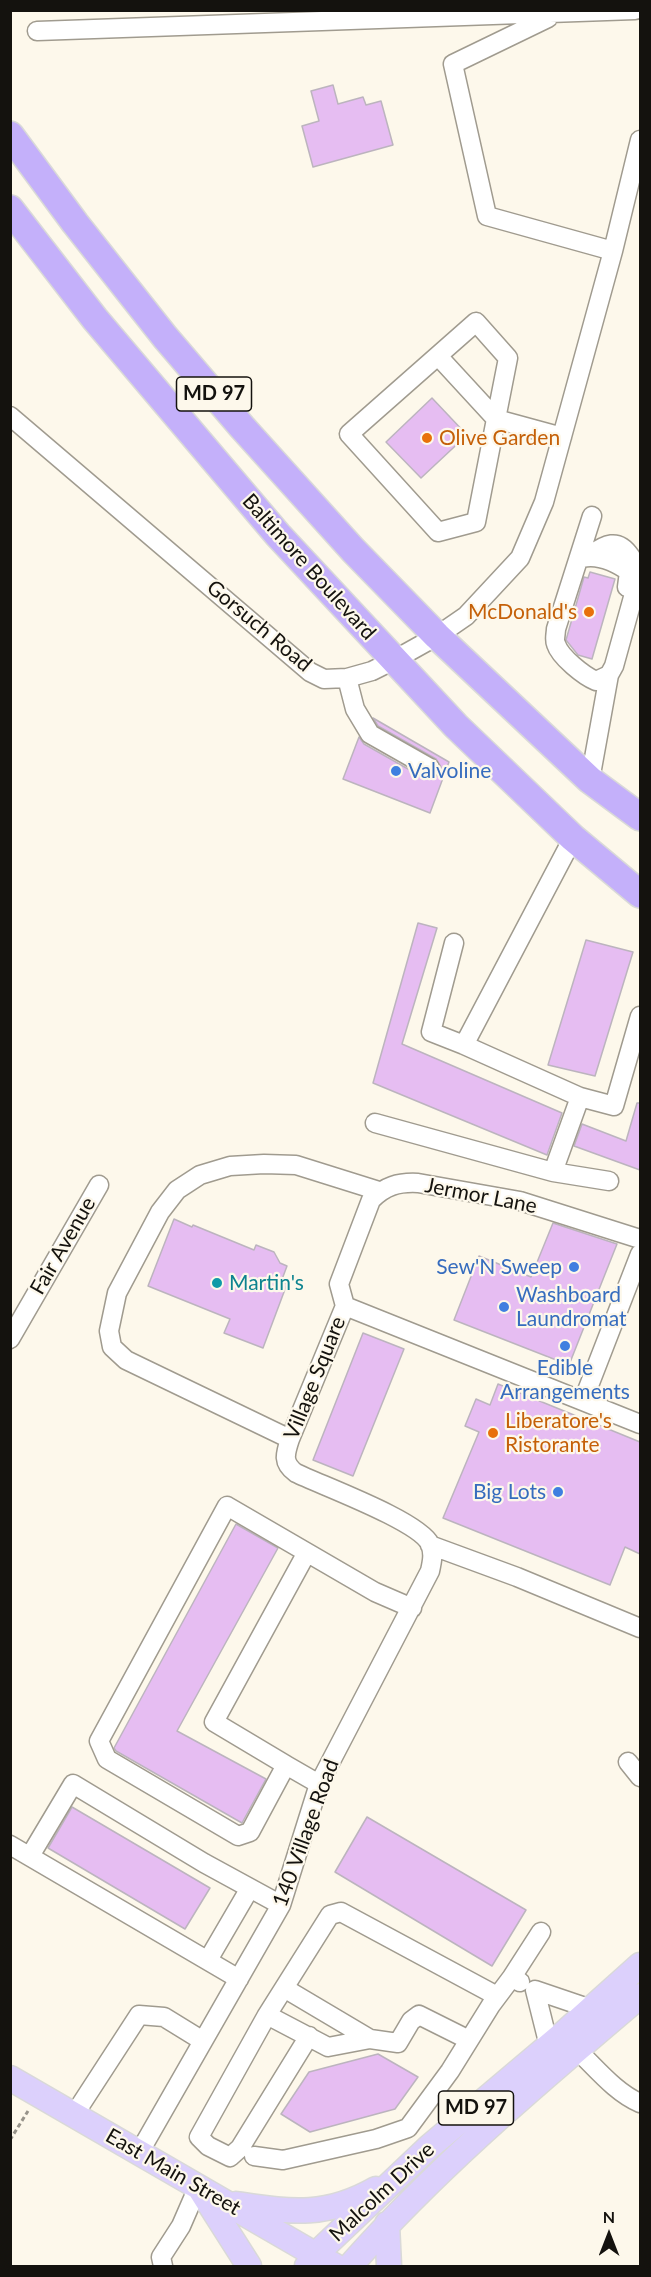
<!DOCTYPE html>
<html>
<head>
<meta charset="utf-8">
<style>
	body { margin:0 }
	#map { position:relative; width:651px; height:2277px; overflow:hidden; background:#fdf8eb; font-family:Lato,sans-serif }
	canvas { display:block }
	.frame { position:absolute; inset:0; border:12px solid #14120e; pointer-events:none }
	.north { position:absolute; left:579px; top:2205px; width:60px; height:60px; -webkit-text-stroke:4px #fdf8eb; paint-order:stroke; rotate:0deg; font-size:16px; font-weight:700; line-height:24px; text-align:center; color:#14120e }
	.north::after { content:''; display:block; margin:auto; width:21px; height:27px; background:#14120e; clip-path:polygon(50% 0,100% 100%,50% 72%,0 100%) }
</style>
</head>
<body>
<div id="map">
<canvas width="651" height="2277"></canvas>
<div class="frame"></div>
<div class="north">N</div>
</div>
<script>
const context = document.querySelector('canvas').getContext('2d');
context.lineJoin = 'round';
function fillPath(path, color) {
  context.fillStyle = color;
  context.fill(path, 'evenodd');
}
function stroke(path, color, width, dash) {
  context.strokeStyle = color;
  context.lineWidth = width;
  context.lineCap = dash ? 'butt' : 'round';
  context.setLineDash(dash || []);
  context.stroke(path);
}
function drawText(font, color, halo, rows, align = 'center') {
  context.font = font + ' Lato,sans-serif';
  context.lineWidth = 4.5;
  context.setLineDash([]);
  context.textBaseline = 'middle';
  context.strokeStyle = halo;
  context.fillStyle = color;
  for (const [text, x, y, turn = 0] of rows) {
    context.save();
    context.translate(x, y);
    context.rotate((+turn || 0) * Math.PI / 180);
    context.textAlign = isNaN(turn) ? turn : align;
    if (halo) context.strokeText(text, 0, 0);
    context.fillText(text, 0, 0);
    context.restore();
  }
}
const building = new Path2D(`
	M333 85 338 104 363 97 366 105 381 101 393 145 313 167 302 126 319 121 311 91Z
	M432 398 467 435 421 478 386 442Z
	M590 572 615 579 592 659 578 655 566 640 584 577 588 578Z
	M373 718 449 762 430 813 343 779 359 737 364 744 424 778H435L440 773 441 767 436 759 378 726Z
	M418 923 437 928 402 1044 562 1113 547 1155 373 1083Z
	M586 940 633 952 595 1076 548 1065Z
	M637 1103H640V1170L574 1146 582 1124 626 1141Z
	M174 1219 192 1227 193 1225 254 1250 256 1245 274 1252 280 1263 287 1266 281 1282 287 1284 263 1348 224 1333 230 1319 148 1286Z
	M553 1223 617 1244 569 1365 454 1320 479 1256 531 1277Z
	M363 1333 404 1349 353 1476 313 1460Z
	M498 1384 640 1442V1554L625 1547 610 1585 443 1518 479 1432 465 1426 476 1399 490 1405Z
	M236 1524 278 1548 177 1731 266 1779 242 1823 116 1751 114 1748Z
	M72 1807 210 1888 185 1929 48 1848Z
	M367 1817 526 1910 492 1966 335 1872Z
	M378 2054 418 2077 395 2109 310 2132 281 2114 309 2072Z`);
const path = new Path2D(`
	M10 2140 28 2111`);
const minor = new Path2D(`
	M548 18 453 64 487 216 613 251
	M37 31 635 10
	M438 356 496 419 508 358 476 322 349 434 438 532 476 522 496 419 562 437
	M10 416 310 672 324 679 347 678 372 671 394 660 437 636 466 616 520 558 544 502 613 251 640 140
	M592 516 556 629C556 633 554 640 556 644 560 657 584 676 596 681L609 675
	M589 556C605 544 618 537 631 557L627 587
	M582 558C599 554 617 563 631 573
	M347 678 355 709 370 734 430 768
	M590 780 609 675 614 666 640 572
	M573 838 464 1045 580 1097 614 1106 640 1016
	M454 943 431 1032 464 1045
	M375 1123 553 1172 580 1097
	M553 1172 609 1181
	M345 1306 640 1424
	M10 1339 99 1185
	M583 1401 640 1254
	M290 1439 126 1360 112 1347 109 1331 117 1293 160 1212 177 1190 200 1175 230 1166 264 1164 296 1165 379 1191
	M430 1545 517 1577 640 1628
	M628 1762 640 1777
	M286 1765 214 1722 306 1554
	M319 1784 286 1765 250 1832 238 1836 107 1759 99 1741 227 1506 375 1592 412 1608
	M10 1845 239 1979
	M30 1856 73 1784 204 1863 281 1905
	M208 1960 250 1888
	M520 1982 512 1977 541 1932
	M284 1988 370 2039
	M267 2015 328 2047 370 2039 398 2043 411 2021 419 2015 469 2040
	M309 2036 240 2148 230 2157 208 2146 199 2137 267 2015 330 1915 341 1912 497 1996
	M549 2046 535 1990 591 2009
	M577 2050C596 2068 616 2093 640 2103
	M74 2115 139 2015 164 2017 203 2041
	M139 2153 281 1905 319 1784 430 1571C432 1562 434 1553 430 1544 419 1521 323 1486 296 1473 282 1463 285 1454 290 1439L345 1306 339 1284 371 1200C385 1186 398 1182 418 1183L520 1201 640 1239
	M254 2156 283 2160 376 2139 408 2128 450 2071 491 2005 512 1977
	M163 2266 161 2257 181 2226 198 2187`);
const major = new Path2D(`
	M10 2078 335 2266
	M200 2189 249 2266
	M236 2204C291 2212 325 2218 376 2189
	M387 2224 389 2266
	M307 2266 315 2255 429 2147 564 2033 640 1965
	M350 2266C437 2167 540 2081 640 1996`);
const highway = new Path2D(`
	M10 135 75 223 165 337 242 427 353 550 437 636 590 780 640 817
	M10 209 95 319 278 535 456 726 573 838 640 894`);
const markers = [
	[427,438,6,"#e8710a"],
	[589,612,6,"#e8710a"],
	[396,771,6,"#3f7fe0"],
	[574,1267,6,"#3f7fe0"],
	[217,1283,6,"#0f9aa8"],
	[504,1307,6,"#3f7fe0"],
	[565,1346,6,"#3f7fe0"],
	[493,1433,6,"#e8710a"],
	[558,1492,6,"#3f7fe0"]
];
const shields = [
	[214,394,75],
	[476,2108,75]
];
const shieldNames = [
	["MD 97",214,394],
	["MD 97",476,2108]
];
const foodNames = [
	["Olive Garden",439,438],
	["McDonald's",577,612,"right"],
	["Liberatore's",505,1421],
	["Ristorante",505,1445]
];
const streetNames = [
	["Baltimore Boulevard",309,567,48],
	["Gorsuch Road",259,626,40],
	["Jermor Lane",481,1196,11],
	["Fair Avenue",63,1246,-60],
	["Village Square",315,1378,-68],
	["140 Village Road",306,1833,-70],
	["East Main Street",173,2172,30],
	["Malcolm Drive",382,2192,-43]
];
const shopNames = [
	["Valvoline",408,771],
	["Sew'N Sweep",562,1267,"right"],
	["Washboard",516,1295],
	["Laundromat",516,1319],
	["Edible",565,1368,"center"],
	["Arrangements",565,1392,"center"],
	["Big Lots",546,1492,"right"]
];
const cultureNames = [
	["Martin's",229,1283]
];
fillPath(building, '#e6bdf2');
stroke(building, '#bcb4be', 1.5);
stroke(minor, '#a09b8f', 21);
stroke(major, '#d9d9d8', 27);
stroke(highway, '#d9d9d8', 30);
stroke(path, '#97938a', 3, [4.5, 3]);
stroke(minor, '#fff', 18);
stroke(major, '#dcd0fc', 24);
stroke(highway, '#c4b0fa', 27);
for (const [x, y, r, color] of markers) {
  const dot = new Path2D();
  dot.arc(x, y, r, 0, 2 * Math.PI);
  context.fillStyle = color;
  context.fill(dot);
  stroke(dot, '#fdf8eb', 2);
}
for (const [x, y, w] of shields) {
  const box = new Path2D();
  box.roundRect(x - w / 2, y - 17, w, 34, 4.5);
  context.fillStyle = '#fdf8eb';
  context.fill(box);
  stroke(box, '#14120e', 1.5);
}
drawText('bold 20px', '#14120e', null, shieldNames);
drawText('21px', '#c56008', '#fdf8eb', foodNames, 'left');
drawText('21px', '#14120e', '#fdf8eb', streetNames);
drawText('21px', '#366cbe', '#fdf8eb', shopNames, 'left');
drawText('21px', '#0d838f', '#fdf8eb', cultureNames, 'left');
</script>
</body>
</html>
